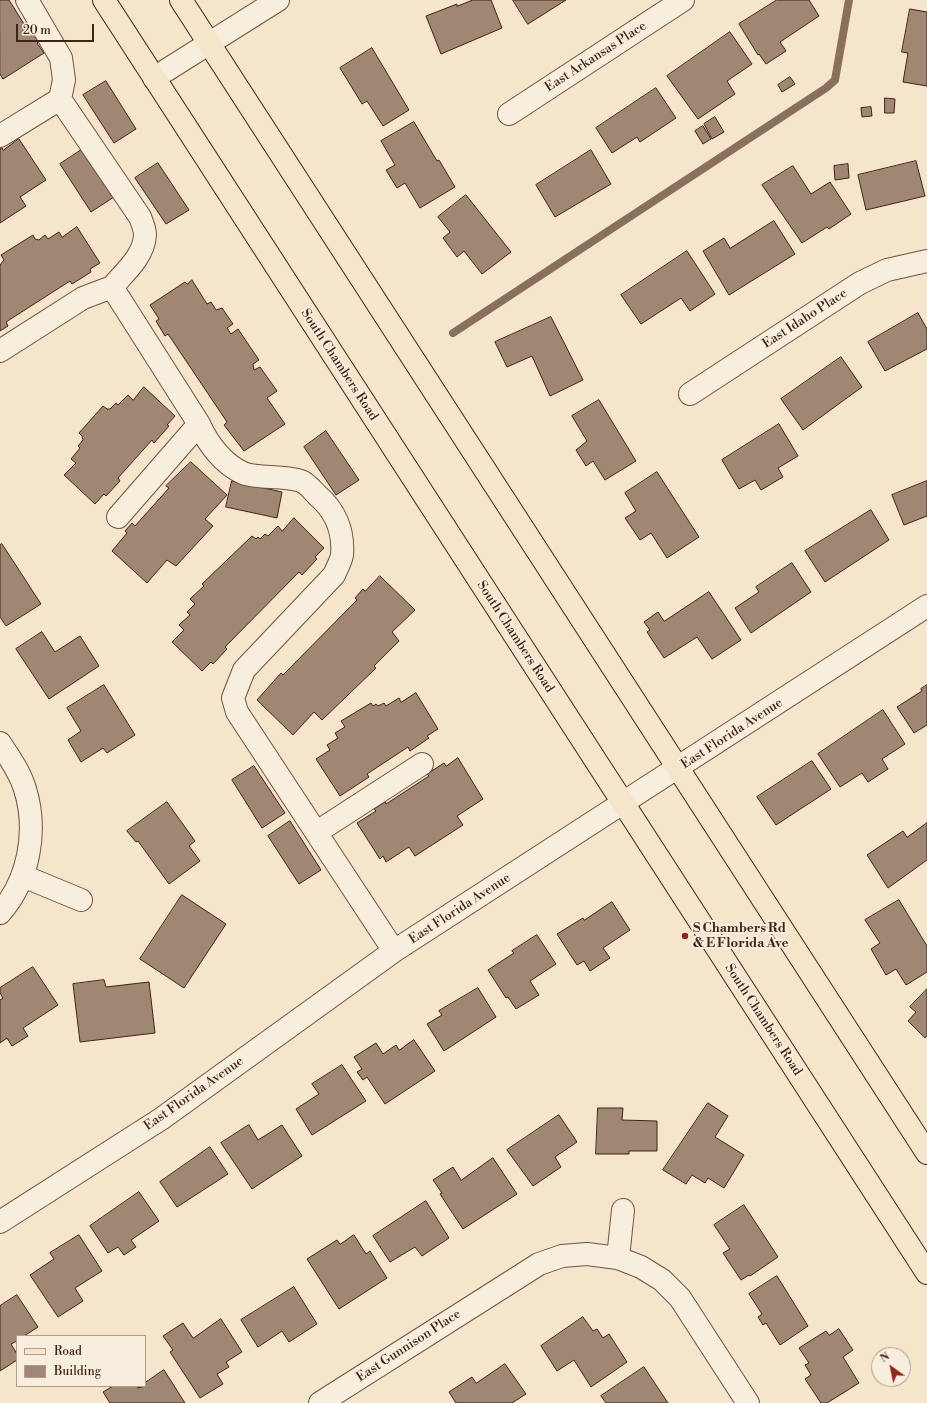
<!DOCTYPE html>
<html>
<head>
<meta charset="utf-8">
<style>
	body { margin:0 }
	#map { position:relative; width:927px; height:1403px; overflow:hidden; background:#f5e5cb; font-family:"Libre Bodoni",serif }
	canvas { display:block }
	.legend { position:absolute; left:16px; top:1335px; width:130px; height:52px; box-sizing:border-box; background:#f8eedd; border:1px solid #af9c8d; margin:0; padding:5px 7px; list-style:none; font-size:12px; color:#422215 }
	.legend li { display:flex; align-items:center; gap:8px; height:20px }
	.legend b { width:20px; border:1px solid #af9c8d }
	.north { position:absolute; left:871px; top:1347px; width:40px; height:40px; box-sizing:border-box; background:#f8eedd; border:1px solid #af9c8d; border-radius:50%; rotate:327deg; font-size:11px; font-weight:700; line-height:16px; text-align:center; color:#422215 }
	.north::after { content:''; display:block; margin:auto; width:14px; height:18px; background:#8f2418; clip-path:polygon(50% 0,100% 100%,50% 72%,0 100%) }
	.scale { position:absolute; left:16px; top:24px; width:78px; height:18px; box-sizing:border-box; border:2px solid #422215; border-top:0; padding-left:5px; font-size:12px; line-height:14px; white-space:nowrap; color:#422215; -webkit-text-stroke:3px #f8eedd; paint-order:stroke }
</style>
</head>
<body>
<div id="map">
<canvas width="927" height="1403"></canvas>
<ul class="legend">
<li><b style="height:5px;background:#f5e5cb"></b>Road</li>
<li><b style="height:11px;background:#9f8774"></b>Building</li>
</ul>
<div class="north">N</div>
<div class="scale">20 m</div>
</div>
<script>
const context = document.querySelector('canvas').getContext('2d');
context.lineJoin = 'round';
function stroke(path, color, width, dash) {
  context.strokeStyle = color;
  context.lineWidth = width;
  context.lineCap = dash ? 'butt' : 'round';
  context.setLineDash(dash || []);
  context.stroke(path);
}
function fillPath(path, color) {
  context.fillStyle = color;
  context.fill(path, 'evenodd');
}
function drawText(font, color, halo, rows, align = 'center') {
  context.font = font + ' "Libre Bodoni",serif';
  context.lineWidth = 4;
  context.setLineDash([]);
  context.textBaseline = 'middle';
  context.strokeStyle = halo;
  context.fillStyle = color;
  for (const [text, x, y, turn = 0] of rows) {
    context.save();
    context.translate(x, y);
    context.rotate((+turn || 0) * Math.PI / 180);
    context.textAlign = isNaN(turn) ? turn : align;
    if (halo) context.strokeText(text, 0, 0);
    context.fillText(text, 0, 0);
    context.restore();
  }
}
const stream = new Path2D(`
	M453 333 826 88 835 80 849 0`);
const building = new Path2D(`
	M0 0H9L24 24 27 22 39 41 37 43 44 53 3 79 0 74Z
	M473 0H491L502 28 441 54 426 16 457 4V6Z
	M513 0H566L528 24Z
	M777 0H809L819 16 780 42 786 51 766 64 759 54 758 55 739 24Z
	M910 9 927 12V86L903 82 908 53 902 52Z
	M730 32 752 64 727 81 735 94 698 119 667 76Z
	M372 48 409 110 383 126 367 101 362 104 340 68Z
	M790 77 795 84 782 92 778 85Z
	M106 81 136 129 114 143 83 95Z
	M656 88 676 118 640 142 637 137 612 153 596 128Z
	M885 98 895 99 894 113H885Z
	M871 107 872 116 862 117 861 108Z
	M715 117 724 132 712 139 704 124Z
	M414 122 437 161 439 160 455 187 420 208 405 183 397 188 386 170 395 165 381 141Z
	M703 126 711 139 703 144 695 131Z
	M19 139 46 180 20 197 26 206 0 223V149L2 148 3 150Z
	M83 149 114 197 91 212 60 164Z
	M591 150 611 184 555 217 536 185Z
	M916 161 925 196 866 210 858 175Z
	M158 163 189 210 166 224 135 178Z
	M848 164 849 178 835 180 834 166Z
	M793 166 811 194 830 182 851 214 829 229 827 227 802 243 762 185Z
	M466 195 511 252 482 274 464 251 457 257 443 238 450 232 438 217Z
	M774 221 795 254 729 295 703 251 724 238 730 248Z
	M77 227 100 263 90 269 91 272 72 284 70 281 6 322 8 326 0 331V265L4 260 1 255 33 235 35 239 39 240 45 235 48 239 59 232 62 237Z
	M687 251 715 294 690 311 681 298 641 324 621 295Z
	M192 280 207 304 211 302 216 310 222 308 233 324 227 328 231 334 238 329 259 360 253 364 254 370 260 367 277 391 267 398 285 424 244 451 224 425 227 422 168 334 165 336 156 321 159 319 150 305 185 282 187 284Z
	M918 313 927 329V349L885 371 868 342Z
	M551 317 583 380 550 396 532 356 507 367 495 342Z
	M841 357 862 387 803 430 781 399Z
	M144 387 175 416 167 425 169 426 154 443 152 440 118 478 120 481 106 496 104 494 95 504 64 475 76 463 71 459 80 448 78 446 83 440 82 436 79 433 103 406 107 409H110L116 403 118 405 128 395 133 400Z
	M599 400 636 461 605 480 593 461 586 466 576 450 587 441 572 416Z
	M779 424 798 456 778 468 783 477 761 490 755 480 739 489 722 460Z
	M326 431 359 480 336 495 304 447Z
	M191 462 227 495 205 519 213 526 176 566 167 560 147 583 112 551 127 533 125 531 132 523 135 526 169 488 166 486Z
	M657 472 699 537 667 558 651 533 640 540 625 518 636 511 625 493Z
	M232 481 282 492 277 518 226 507Z
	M927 481V516L904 525 892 495Z
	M871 510 889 540 825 582 805 551Z
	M294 518 324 548 315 557 317 559 302 575 299 572 225 647 227 649 213 664 211 662 202 671 172 642 184 630 179 625 190 615 187 612 195 604 190 599 204 586 202 584 252 536 256 539 258 537 260 539 265 534 268 536 278 526 282 531Z
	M2 544 41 604 6 626 0 617V545Z
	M792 563 811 592 751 633 735 608 759 592 756 587Z
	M380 576 415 610 392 632 399 641 374 666 376 668 322 720 314 712 293 735 257 700 281 673 283 675 357 600 355 598 363 589 365 591Z
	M709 592 741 640 712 659 697 637 664 658 647 632 650 630 644 622 658 612 664 621Z
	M42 632 55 652 80 636 99 666 49 699 16 649Z
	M104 685 135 735 107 753 103 748 81 762 68 740 81 731 67 708Z
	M927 685V725L914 733 897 707 922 691 921 689Z
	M416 693 438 729 427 736 429 738 410 751 408 747 367 774 369 777 340 796 316 759 330 750 327 745 338 738 335 733 345 727 341 721 371 703 373 706 376 704 378 706 384 703 386 706 399 698 401 702Z
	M883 710 905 744 882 759 888 769 868 782 862 773 840 787 818 754Z
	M458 758 483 799 457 816 463 825 415 856 409 847 386 862 383 856 380 859 357 823 376 811 374 809 385 802 386 804 429 776 427 774 444 763 446 766Z
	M812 761 831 789 776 825 757 797Z
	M254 766 285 813 262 828 232 780Z
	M167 802 195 841 189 846 200 861 169 884 138 841 136 842 127 831Z
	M290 821 321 870 299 884 268 836Z
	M927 823V860L888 888 867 855 903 831 907 837Z
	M182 895 226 924 184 988 140 959Z
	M899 900 927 946V972L906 985 896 969 886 975 871 949 880 943 865 920Z
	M612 902 630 930 603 948 610 958 590 971 584 961 577 965 557 934 583 918 584 920Z
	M537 935 556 964 530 981 539 995 516 1009 508 997 506 998 488 970 514 953 512 951Z
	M33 967 58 1005 23 1028 28 1036 12 1046 7 1038 0 1043V1000L3 998 0 993V988Z
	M104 980 106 987 149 982 155 1033 80 1042 73 984Z
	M478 988 496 1017 444 1051 427 1024 442 1015 439 1011Z
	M927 989V1036L925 1038 908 1021 916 1012 910 1007Z
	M414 1040 435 1071 385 1104 367 1077 363 1080 357 1072 362 1069 354 1057 376 1043 383 1054 396 1045 399 1050Z
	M342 1065 366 1101 312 1135 296 1109 319 1094 312 1084Z
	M708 1103 728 1116 715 1137 744 1155 724 1188 708 1178 705 1183 692 1175 686 1184 663 1170Z
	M598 1108H623L622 1120 657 1121V1151H629V1154H596Z
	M559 1115 577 1142 555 1157 561 1167 533 1186 507 1150Z
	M249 1125 258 1140 282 1125 302 1156 252 1189 221 1143Z
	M210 1147 228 1174 177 1207 160 1182Z
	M493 1158 517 1194 463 1229 440 1194 442 1193 433 1180 453 1167 461 1180Z
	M139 1192 159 1221 131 1240 136 1247 124 1255 118 1247 108 1253 90 1226Z
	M426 1201 449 1238 422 1256 415 1247 390 1262 373 1236Z
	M744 1205 778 1257 750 1276 749 1275 741 1280 723 1253 730 1249 714 1225Z
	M79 1235 102 1271 75 1288 83 1301 58 1317 30 1275 54 1259 50 1253Z
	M354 1235 366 1254 370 1251 387 1278 339 1309 307 1259 337 1240 340 1244Z
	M777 1276 808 1326 780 1345 766 1323 763 1325 758 1317 762 1314 749 1294Z
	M294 1287 317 1324 289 1342 282 1331 258 1347 241 1320Z
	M17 1295 38 1327 24 1336H17V1341L11 1344 17 1354V1360L0 1371V1306Z
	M583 1317 593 1331 597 1329 603 1338 609 1334 627 1362 591 1387 574 1360 557 1371 541 1346Z
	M221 1319 242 1352 226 1362 229 1367 217 1374 223 1384 200 1398 170 1352 173 1350 163 1336 183 1323 193 1338Z
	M839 1329 853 1350 843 1357 859 1383 827 1403H821L805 1379 811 1375 805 1365 809 1363 799 1348 826 1331 829 1335Z
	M505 1364 526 1394 512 1403H456L449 1392 472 1377 476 1383Z
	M644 1367 668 1403H606L601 1396Z
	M164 1370 185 1403H110L103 1392 113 1386H137L138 1388 145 1386V1383Z`);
const minor = new Path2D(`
	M27 0 61 58 64 80 60 99 140 217C142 222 145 229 145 235 144 256 125 272 112 287L199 424C208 444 223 464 243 473 256 479 284 475 301 481 307 483 313 491 317 495 335 510 344 531 342 555 341 561 337 568 334 575L244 670 233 698 237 712 394 951
	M154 78 278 0
	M509 114 683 0
	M0 136 60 99
	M0 351 83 298 112 287
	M690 394 860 283 887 270 927 261
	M118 517 199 424
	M0 743C9 757 20 772 25 789 38 831 29 880 0 913
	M317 832 422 764
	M23 876 81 900
	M0 1222 161 1119 394 951 927 606
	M618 1258 623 1210
	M320 1403 539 1264 562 1256 587 1254 618 1258 641 1267 662 1280 680 1298 748 1403`);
const major = new Path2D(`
	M104 0 927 1273
	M181 0 927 1153`);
const markers = [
	[685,936,4,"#8f2418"]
];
const streetNames = [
	["East Arkansas Place",596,57,-33],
	["East Idaho Place",805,319,-33],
	["South Chambers Road",339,365,57],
	["South Chambers Road",515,637,57],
	["East Florida Avenue",732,734,-33],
	["East Florida Avenue",460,909,-33],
	["South Chambers Road",763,1020,57],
	["East Florida Avenue",194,1094,-35],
	["East Gunnison Place",409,1346,-33]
];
const poiNames = [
	["S Chambers Rd",693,929],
	["& E Florida Ave",693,944]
];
stroke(stream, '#896f5d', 8);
fillPath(building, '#9f8774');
stroke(building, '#422215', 1);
stroke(minor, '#6f5342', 24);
stroke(major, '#422215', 24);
stroke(minor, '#f8eedd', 22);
stroke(major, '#f5e5cb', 22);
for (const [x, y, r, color] of markers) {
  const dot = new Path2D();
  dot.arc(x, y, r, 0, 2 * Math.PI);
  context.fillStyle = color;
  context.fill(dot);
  stroke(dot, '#f8eedd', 1.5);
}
drawText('13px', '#422215', '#f8eedd', streetNames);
drawText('bold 13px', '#422215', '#f8eedd', poiNames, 'left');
</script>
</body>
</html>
